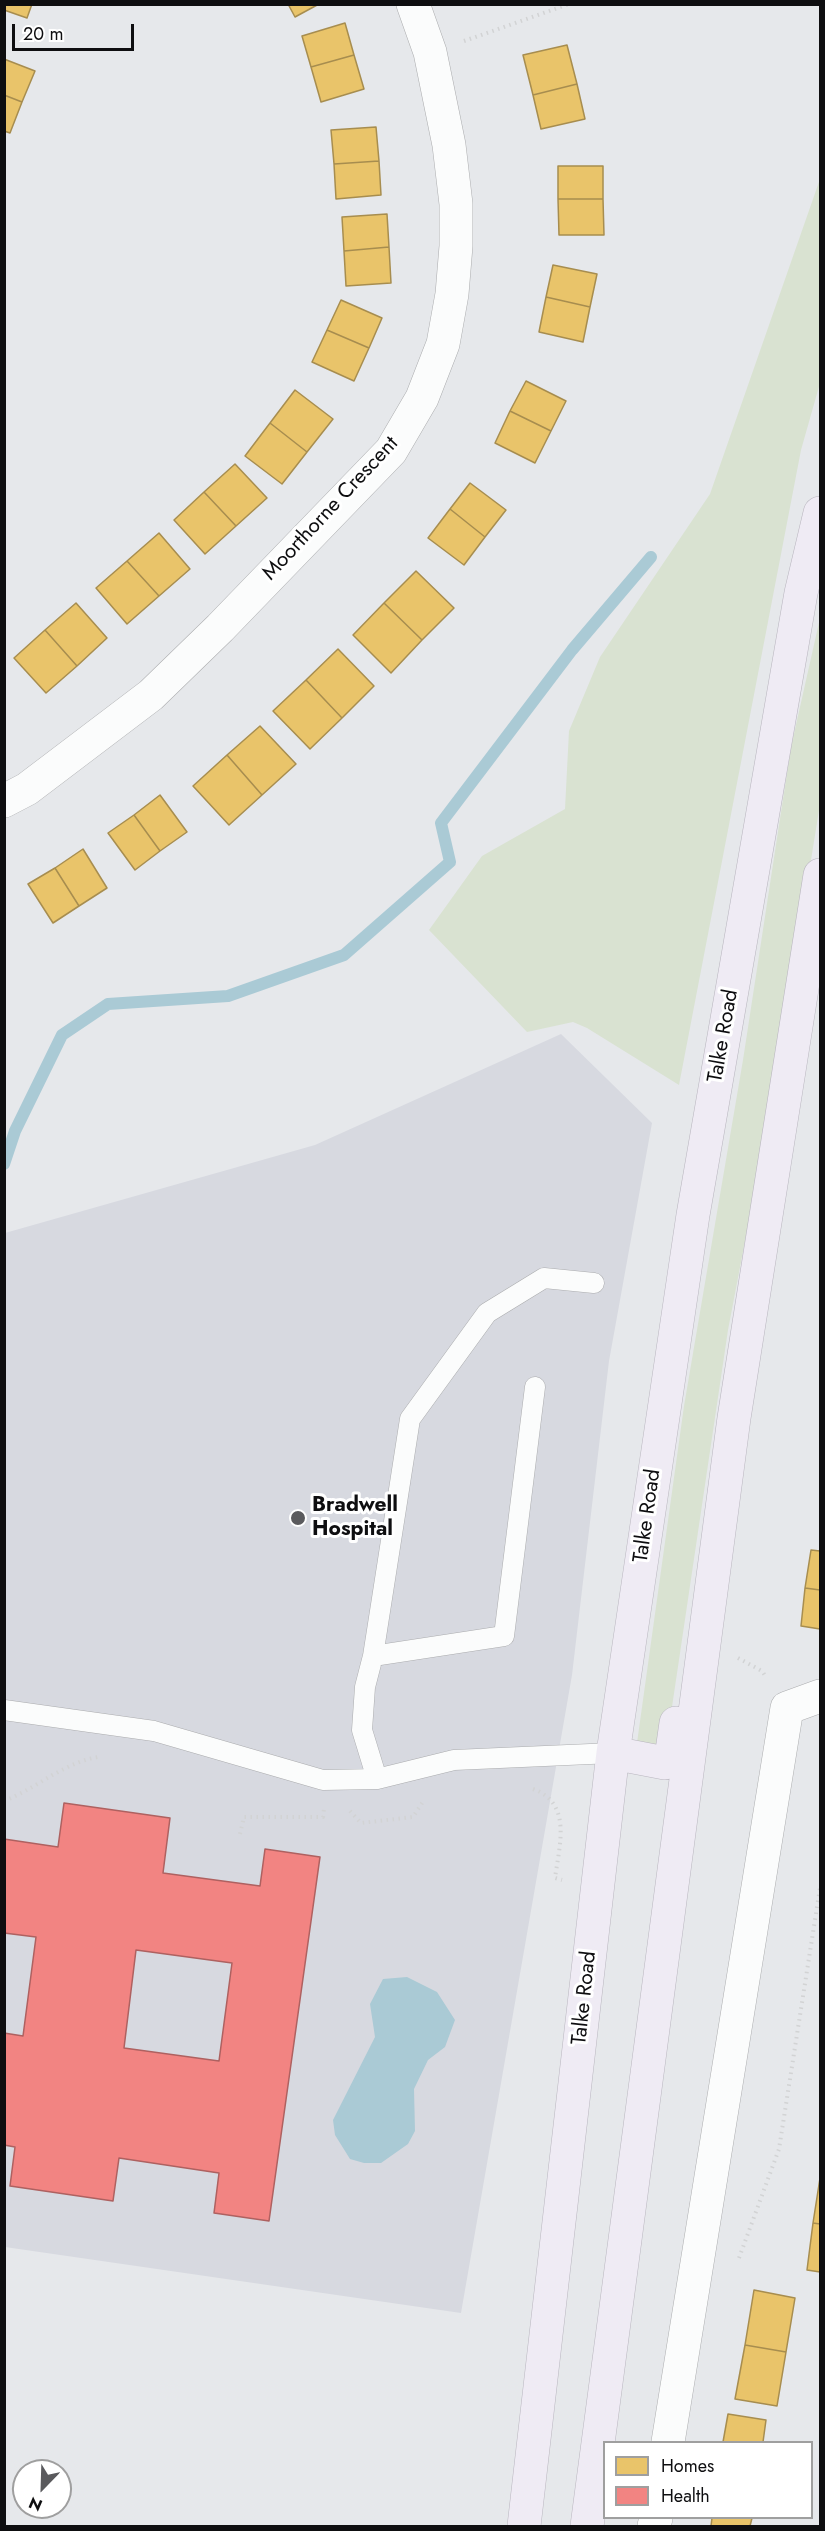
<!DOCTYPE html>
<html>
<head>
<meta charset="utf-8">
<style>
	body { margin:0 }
	#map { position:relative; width:825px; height:2531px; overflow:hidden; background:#e6e8eb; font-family:Jost,sans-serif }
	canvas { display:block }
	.frame { position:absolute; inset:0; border:6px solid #0e0e10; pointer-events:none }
	.legend { position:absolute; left:603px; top:2441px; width:210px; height:78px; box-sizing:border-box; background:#fff; border:2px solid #9f9f9f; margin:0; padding:8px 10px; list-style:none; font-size:18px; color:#0e0e10 }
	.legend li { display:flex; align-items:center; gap:12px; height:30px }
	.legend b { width:30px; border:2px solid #9f9f9f }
	.north { position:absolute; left:12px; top:2459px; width:60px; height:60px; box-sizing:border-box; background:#fff; border:2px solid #9f9f9f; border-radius:50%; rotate:203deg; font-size:16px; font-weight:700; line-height:24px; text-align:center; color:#0e0e10 }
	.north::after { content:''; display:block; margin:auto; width:21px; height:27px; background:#5a5a5d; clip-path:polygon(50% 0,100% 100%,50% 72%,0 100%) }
	.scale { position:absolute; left:12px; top:24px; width:122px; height:27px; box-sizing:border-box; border:3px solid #0e0e10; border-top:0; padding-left:8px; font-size:18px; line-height:21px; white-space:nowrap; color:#0e0e10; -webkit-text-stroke:4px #fff; paint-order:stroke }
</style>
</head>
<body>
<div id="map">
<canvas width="825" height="2531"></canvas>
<div class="frame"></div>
<ul class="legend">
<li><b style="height:16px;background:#e9c46a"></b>Homes</li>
<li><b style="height:16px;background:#f28482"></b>Health</li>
</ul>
<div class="north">N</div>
<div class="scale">20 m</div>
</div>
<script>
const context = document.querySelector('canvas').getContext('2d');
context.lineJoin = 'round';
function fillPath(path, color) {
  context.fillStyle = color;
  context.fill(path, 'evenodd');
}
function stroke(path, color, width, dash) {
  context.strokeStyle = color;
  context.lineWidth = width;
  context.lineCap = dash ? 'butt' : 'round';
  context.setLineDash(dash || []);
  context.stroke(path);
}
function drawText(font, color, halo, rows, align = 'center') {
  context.font = font + ' Jost,sans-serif';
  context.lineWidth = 6;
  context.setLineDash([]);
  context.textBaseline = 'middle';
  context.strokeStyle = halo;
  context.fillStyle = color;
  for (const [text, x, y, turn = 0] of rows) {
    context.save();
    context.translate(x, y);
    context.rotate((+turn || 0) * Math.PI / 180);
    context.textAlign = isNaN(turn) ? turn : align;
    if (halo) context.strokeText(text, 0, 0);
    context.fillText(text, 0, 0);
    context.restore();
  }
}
const built = new Path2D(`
	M561 1034 652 1123 609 1361 572 1675 461 2313 5 2247V1233L315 1145Z`);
const green = new Path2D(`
	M820 179V383L801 450 679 1085 587 1028 573 1022 527 1032 429 930 482 856 565 809 569 731 600 657 710 494Z
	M820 618V804L775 1084 728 1330 665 1754 636 1750 684 1406 743 1060 791 747Z`);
const water = new Path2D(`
	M407 1977 437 1992 455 2020 445 2047 428 2060 414 2089 415 2131 408 2144 381 2163H364L350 2159 335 2135 333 2120 375 2037 370 2004 383 1979Z`);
const homes = new Path2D(`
	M4 4H32L27 18 4 10Z
	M288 4H319L295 17Z
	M345 23 354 55 311 67 302 36Z
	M567 45 577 84 533 95 523 55Z
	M354 55 364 89 321 102 311 67Z
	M4 59 35 71 22 102 4 95Z
	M577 84 585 119 541 129 533 95Z
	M4 95 22 102 10 133 4 131Z
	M376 127 379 161 334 164 331 130Z
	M379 161 381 195 336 199 334 164Z
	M558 166H603V199H558Z
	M558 199H603L604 235H559Z
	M387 214 389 247 344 251 342 217Z
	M389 247 391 283 346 286 344 251Z
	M553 265 597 274 590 307 546 297Z
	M546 297 590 307 583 342 539 332Z
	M341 300 382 318 369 348 327 330Z
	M327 330 369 348 354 381 312 362Z
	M526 381 566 401 551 431 510 411Z
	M295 390 333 419 307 452 270 423Z
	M510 411 551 431 535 463 495 443Z
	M270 423 307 452 282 484 245 456Z
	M235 464 267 498 236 526 204 492Z
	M470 483 506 510 485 537 450 509Z
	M204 492 236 526 205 554 174 520Z
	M450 509 485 537 464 565 428 538Z
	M159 533 190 569 159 596 127 561Z
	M127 561 159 596 127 624 96 588Z
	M416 571 454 608 422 640 384 603Z
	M76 603 107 638 77 666 45 630Z
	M384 603 422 640 391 673 353 635Z
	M45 630 77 666 46 693 14 658Z
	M338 649 374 686 342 718 306 680Z
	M306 680 342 718 310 749 273 711Z
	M260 726 296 764 262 795 227 755Z
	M227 755 262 795 229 825 193 786Z
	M160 795 187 832 160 851 134 815Z
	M134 815 160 851 135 870 108 833Z
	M83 849 107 888 79 906 55 868Z
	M55 868 79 906 53 923 28 884Z
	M811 1550 820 1551V1590L805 1588Z
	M805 1588 820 1590V1629L801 1626Z
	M820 2178V2224L813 2223Z
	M813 2223 820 2224V2272L807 2270Z
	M754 2290 795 2298 786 2352 745 2345Z
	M745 2345 786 2352 777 2406 735 2399Z
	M728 2414 766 2420 763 2442H723Z
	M712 2518H752L750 2526H711Z`);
const health = new Path2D(`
	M64 1803 170 1818 163 1873 260 1886 265 1849 320 1857 269 2221 214 2213 219 2173 119 2158 113 2201 10 2186 15 2147 4 2145V2033L23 2036 36 1937 4 1933V1839L58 1847ZM136 1950 232 1963 219 2061 124 2048Z`);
const stream = new Path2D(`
	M4 1164 15 1131 62 1035 108 1004 228 996 344 955 450 862 441 823 572 650 651 557`);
const path = new Path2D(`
	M464 41 569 4
	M738 1658 762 1671 766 1677
	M533 1789C573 1803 559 1847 555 1878L562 1880
	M4 1801C37 1788 63 1763 98 1757
	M350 1811 361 1823 413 1817 424 1800
	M240 1834 244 1817H323L324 1809
	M739 2258 779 2149 820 1888`);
const lane = new Path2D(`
	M373 1656 504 1636 535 1387
	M4 1710 154 1731 323 1780 377 1779 454 1760 613 1753
	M377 1779 362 1730 365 1687 373 1656 410 1419 487 1313 544 1278 594 1283`);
const street = new Path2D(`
	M4 801 27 789 151 695 220 628 391 451 422 398 443 344 452 294 456 246V204L449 145 430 52 413 4
	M668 2442 787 1708 820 1696
	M654 2526 656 2518`);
const highway = new Path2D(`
	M613 1753 665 1763 672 1751 676 1723
	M524 2526 613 1753 693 1215 801 593 820 513
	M587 2526 734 1418 820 875`);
const markers = [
	[298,1518,8,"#5a5a5d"]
];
const streetNames = [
	["Moorthorne Crescent",331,509,-47],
	["Talke Road",724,1036,-80],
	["Talke Road",648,1516,-82],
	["Talke Road",585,1998,-84]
];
const poiNames = [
	["Bradwell",312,1506],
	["Hospital",312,1530]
];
fillPath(built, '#d7d9e0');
fillPath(green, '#d9e2d1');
fillPath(water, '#aacad5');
fillPath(homes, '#e9c46a');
stroke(homes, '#a78d4f', 1.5);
fillPath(health, '#f28482');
stroke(health, '#ae6160', 1.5);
stroke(stream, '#aacad5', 12);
stroke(lane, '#abacae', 21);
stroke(street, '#abacae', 34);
stroke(highway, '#b8b5be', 34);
stroke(path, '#d2d3d4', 4, [1.5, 4.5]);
stroke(lane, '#fbfcfc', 20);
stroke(street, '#fbfcfc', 33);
stroke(highway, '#efebf4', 33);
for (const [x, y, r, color] of markers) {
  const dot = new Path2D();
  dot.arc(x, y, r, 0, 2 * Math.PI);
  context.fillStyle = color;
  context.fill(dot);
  stroke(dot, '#fff', 2);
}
drawText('21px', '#0e0e10', '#fff', streetNames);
drawText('bold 21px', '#0e0e10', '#fff', poiNames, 'left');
</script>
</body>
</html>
